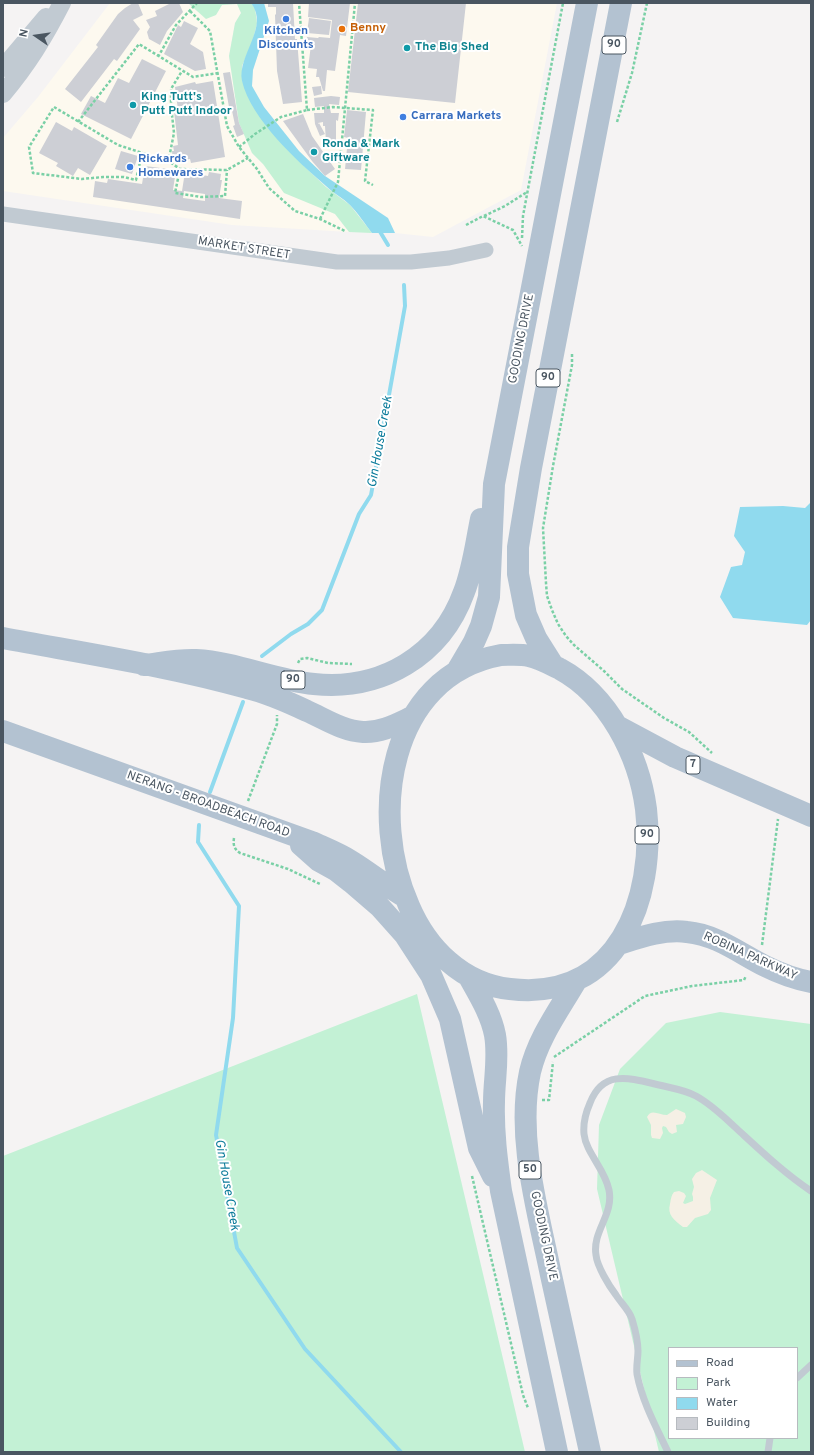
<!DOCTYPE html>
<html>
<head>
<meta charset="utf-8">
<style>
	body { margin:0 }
	#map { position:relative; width:814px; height:1455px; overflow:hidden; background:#f5f3f3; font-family:Overpass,sans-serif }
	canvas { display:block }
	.frame { position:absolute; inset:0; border:4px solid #4a5661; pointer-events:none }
	.legend { position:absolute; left:668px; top:1347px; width:130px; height:92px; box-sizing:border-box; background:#fff; border:1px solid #b7bbc0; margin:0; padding:5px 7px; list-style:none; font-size:12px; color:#4a5661 }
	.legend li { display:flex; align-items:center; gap:8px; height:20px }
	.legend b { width:20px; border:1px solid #b7bbc0 }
	.north { position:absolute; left:16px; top:16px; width:40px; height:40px; -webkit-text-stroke:3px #fff; paint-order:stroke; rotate:283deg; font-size:11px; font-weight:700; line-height:16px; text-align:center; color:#4a5661 }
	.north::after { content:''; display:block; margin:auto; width:14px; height:18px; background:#4a5661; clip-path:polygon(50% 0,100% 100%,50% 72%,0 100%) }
</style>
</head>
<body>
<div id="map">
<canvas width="814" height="1455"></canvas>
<div class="frame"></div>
<ul class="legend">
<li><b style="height:5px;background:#b3c2d1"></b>Road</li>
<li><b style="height:11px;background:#c3f1d5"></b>Park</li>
<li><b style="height:11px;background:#90daee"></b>Water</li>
<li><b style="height:11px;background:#cdcfd5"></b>Building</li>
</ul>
<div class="north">N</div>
</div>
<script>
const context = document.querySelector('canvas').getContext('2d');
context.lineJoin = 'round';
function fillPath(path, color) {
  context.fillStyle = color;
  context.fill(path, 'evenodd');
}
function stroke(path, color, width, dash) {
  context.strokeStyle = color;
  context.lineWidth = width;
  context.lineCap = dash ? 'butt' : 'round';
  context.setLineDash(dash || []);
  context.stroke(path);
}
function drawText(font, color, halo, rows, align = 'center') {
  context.font = font + ' Overpass,sans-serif';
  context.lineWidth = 4;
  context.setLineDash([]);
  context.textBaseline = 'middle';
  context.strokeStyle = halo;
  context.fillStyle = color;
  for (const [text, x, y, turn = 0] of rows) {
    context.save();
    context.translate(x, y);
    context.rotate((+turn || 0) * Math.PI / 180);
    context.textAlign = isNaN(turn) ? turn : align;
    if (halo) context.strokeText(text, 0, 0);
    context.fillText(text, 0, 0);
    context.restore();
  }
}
const commercial = new Path2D(`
	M110 3H188L206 18 216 15 222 5 237 4 241 13 235 23 229 56 239 123 252 153 263 164 310 203 335 214 349 232 232 225 3 191V138L38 97Z
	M264 3H557L521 190 433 237 395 233 388 218 325 176 299 151 264 107 252 86 253 70 269 21Z`);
const green = new Path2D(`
	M188 3H251L255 8 257 23 253 40 242 66V80L248 96 305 167 326 187 350 205 372 233 349 232 335 214 284 193 263 164 252 153 239 123 229 56 235 23 241 13 237 4 222 5 216 15 206 19Z
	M417 994 525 1452H3V1156Z
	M720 1012 811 1024V1452H659L597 1189 599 1125 620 1069 666 1023ZM669 1348H797V1438H669Z`);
const sand = new Path2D(`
	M676 1109 685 1113 686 1117 683 1124 676 1125 677 1132 672 1134 669 1132 666 1127 663 1126 662 1128 663 1133 660 1139 652 1138 651 1135V1125L647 1117C651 1108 659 1115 667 1115Z
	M702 1170 717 1180 710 1198 711 1210 708 1214 695 1218 687 1227H683C674 1220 667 1215 670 1204 671 1199 671 1196 674 1192L679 1191 684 1193 686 1196 683 1203 685 1204 693 1201V1197L692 1194 694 1187 692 1179 696 1173Z`);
const water = new Path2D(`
	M251 3H264L269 21 253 70 252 86 264 107 299 151 325 176 388 218 395 233H372C365 224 358 213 350 205 343 198 333 193 326 186 297 161 251 119 242 81 237 55 270 27 251 3Z
	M811 502V620L807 625 733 618 720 597 731 567 742 565 745 552 734 536 740 507 783 506 805 508Z`);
const stream = new Path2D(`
	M379 230 388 245
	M262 656 291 634 308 624 322 610 359 514 371 495 405 306 404 285
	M210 792 243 702
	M199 825 198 842 239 906 233 1018 216 1135 237 1248 305 1349 401 1452`);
const building = new Path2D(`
	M133 3H138L143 15 133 20 140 29 117 61 114 59 81 102 65 89 98 47 96 45 118 14 125 8Z
	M171 3H179L183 12 167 31 160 45 149 39 147 32 150 27 146 20 157 16 155 11Z
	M268 3H293L295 39H297L302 102 283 104 277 71 275 15 276 14V7H268Z
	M309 3H350L346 36 340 35 335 71 327 70 325 91H323L319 77H316L317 69 308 68 311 45 306 44 307 37 318 38 319 37 330 38 332 20 308 17Z
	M358 3H466L455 103 348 92Z
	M309 18 331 21 329 35 307 33Z
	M184 21 198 28 190 44 203 52 206 69 195 71 164 54 178 25 181 27Z
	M142 59 166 71 131 139 81 114 91 96 105 103 118 78 129 83Z
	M230 72 239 123 244 134 237 137 233 126 235 125 231 106 229 107 223 73Z
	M213 81 225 157 191 163 190 159 173 162 172 151H174L173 146 178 145 174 111 178 110 175 87 195 82 196 84Z
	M321 86 322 94 314 96 312 87Z
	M331 96 340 97 339 105 329 104 331 113H339L338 121 336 120V143H326L325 126H323V122L318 123V124L319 123 325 134 320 136 315 124 314 113H324V106L315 107 314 98Z
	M347 110 366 112 361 170 345 169 348 138 344 137Z
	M303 114 312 136 335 169 325 176 312 161 283 121Z
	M56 122 72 131 74 127 107 146 90 175 78 168 73 176 56 166 58 163 39 153Z
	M121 151 138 156 132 174 115 169Z
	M145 166 176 170 173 190 182 191 185 172 208 176 209 172 221 174 220 180H222L219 198 242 201 240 219 93 197 95 181 107 183 108 179 142 184ZM184 191 205 194V201L183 198Z`);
const path = new Path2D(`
	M190 11 210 31 227 126 239 147 257 169 269 188 295 211 320 219 345 231
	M158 57 176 25 197 3
	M307 110 333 107 373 110 365 181 373 185
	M78 122 139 44 193 77 218 73
	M617 122 632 73 647 3
	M239 147 255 134 281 117 307 110 299 3
	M142 153 136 180 124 177H103L82 179 33 173 29 147 54 107 118 145 170 162 180 169 227 170 248 158
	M170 162 169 158 174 133 171 106V89L182 71
	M180 169 175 193 201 197 225 196 227 170
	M484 216 505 206 527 192
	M320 219 338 182 355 3
	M466 225 483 216 513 230 522 246
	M522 238 523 216 528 189 563 3
	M572 354V365L553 466 543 528 546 583 547 596 552 610 558 624 566 636 574 645 604 671 622 689 664 718 689 732 712 753
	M298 663 300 659 307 658 328 663 352 664
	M248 801 277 724V715
	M234 838C233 845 234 849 240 853L288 869 320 884
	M762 945 778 819
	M554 1057 645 996 692 986 744 980 746 976
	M542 1100H549L553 1062
	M472 1176 523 1395 528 1408`);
const service = new Path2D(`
	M797 1378 811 1365
	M668 1452C656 1427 642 1401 637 1374 636 1366 638 1358 638 1351 638 1341 635 1329 632 1319 629 1310 621 1303 616 1295 609 1286 597 1266 596 1255 592 1231 614 1215 609 1190 605 1169 586 1153 584 1134 583 1123 586 1112 590 1103 603 1069 630 1078 659 1085 671 1088 685 1090 696 1096 711 1104 724 1117 736 1128 760 1150 784 1173 811 1191
	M768 1452 770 1438`);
const minor = new Path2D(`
	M3 214 337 262H411L449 258 486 250`);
const tertiary = new Path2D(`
	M3 68 46 17
	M3 94C28 64 44 38 62 3`);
const primary = new Path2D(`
	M3 638C83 653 169 666 247 688 268 693 288 702 307 711 325 719 343 731 363 732 381 733 397 724 412 717
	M501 655C510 655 520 654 529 656 539 658 550 664 560 669 608 695 639 755 646 809 656 899 618 1002 510 989 462 984 427 948 409 906 369 817 387 676 501 655Z
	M144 665C161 663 179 659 196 660 236 662 274 680 314 684 381 691 441 656 464 592 473 569 476 543 481 519
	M553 665 536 638 526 615 518 574V547L531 468 621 3
	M457 671 474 642 481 626 489 597 494 484 587 3
	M617 726 675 757 811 816
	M3 731 312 842C325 848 338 853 351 861 369 872 386 886 405 897
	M301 845 319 861 337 871 351 882 380 907 405 935 431 975 450 1019 479 1148 493 1176
	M619 944C641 937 664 929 687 932 717 935 739 953 765 966 779 973 795 979 811 982
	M469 977C479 995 491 1014 495 1035 499 1058 494 1080 494 1102 493 1132 497 1161 501 1191L557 1452
	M576 981C559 1010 538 1038 530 1072 516 1137 538 1211 551 1275 564 1334 577 1393 590 1452`);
const markers = [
	[286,19,4,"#3f7fe0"],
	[342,29,4,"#e8710a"],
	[407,48,4,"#0f9aa8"],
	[133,105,4,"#0f9aa8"],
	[403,117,4,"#3f7fe0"],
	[314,152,4,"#0f9aa8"],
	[130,167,4,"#3f7fe0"]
];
const shields = [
	[614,45,24],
	[548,378,24],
	[293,680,24],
	[693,765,14],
	[647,835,24],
	[530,1170,22]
];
const shieldNames = [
	["90",614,45],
	["90",548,378],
	["90",293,680],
	["7",693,765],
	["90",647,835],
	["50",530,1170]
];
const foodNames = [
	["Benny",350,29]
];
const shopNames = [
	["Kitchen",286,32,"center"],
	["Discounts",286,46,"center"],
	["Carrara Markets",411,117],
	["Rickards",138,160],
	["Homewares",138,174]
];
const cultureNames = [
	["The Big Shed",415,48],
	["King Tutt's",141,98],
	["Putt Putt Indoor",141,112],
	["Ronda & Mark",322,145],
	["Giftware",322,159]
];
const streetNames = [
	["MARKET STREET",244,249,9],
	["GOODING DRIVE",522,339,-79],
	["NERANG - BROADBEACH ROAD",208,805,20],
	["ROBINA PARKWAY",750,957,24],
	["GOODING DRIVE",543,1236,78]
];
const waterNames = [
	["Gin House Creek",381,442,-80],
	["Gin House Creek",226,1185,80]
];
fillPath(commercial, '#fdf9ef');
fillPath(green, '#c3f1d5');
fillPath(sand, '#f5f0e5');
fillPath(water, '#90daee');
stroke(stream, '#90daee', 4);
fillPath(building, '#cdcfd5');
stroke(path, '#7ad0a6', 2.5, [3, 2]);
stroke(service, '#c1cad2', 7);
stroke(minor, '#c1cad2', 15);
stroke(tertiary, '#c1cad2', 18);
stroke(primary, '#b3c2d1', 22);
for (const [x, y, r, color] of markers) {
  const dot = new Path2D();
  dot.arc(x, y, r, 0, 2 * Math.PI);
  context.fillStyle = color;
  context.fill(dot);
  stroke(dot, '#fff', 1.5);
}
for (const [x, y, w] of shields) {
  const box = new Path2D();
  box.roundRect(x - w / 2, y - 9, w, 18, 3);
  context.fillStyle = '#fff';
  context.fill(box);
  stroke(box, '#4a5661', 1);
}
drawText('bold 11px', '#4a5661', null, shieldNames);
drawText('bold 12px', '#c56008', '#fff', foodNames, 'left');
drawText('bold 12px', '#366cbe', '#fff', shopNames, 'left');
drawText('bold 12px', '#0d838f', '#fff', cultureNames, 'left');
drawText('12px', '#4a5661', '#fff', streetNames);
drawText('italic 13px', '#0c7c9b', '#fff', waterNames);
</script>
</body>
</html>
